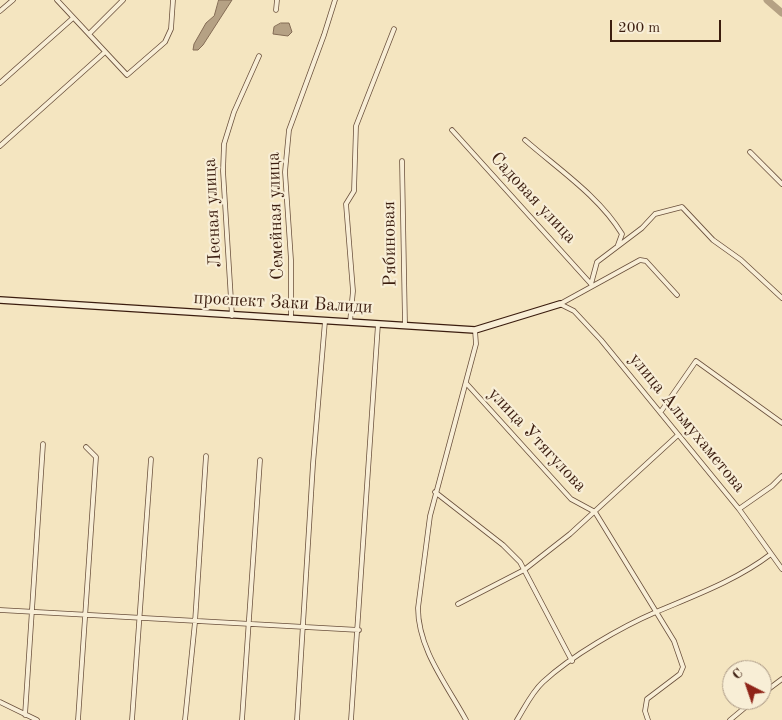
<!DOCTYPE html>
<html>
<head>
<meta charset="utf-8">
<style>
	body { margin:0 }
	#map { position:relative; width:782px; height:720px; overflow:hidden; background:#f4e5c0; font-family:"Old Standard TT",serif }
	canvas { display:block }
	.north { position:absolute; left:722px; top:660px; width:50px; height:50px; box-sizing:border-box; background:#f8eed6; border:1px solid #ac9a86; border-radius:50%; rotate:319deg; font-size:14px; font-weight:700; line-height:20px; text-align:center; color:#3b1d0f }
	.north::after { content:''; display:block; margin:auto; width:18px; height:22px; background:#8f2418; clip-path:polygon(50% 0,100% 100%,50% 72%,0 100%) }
	.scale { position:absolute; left:610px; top:20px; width:111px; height:22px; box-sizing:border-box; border:2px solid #3b1d0f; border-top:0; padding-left:6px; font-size:15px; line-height:18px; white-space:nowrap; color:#3b1d0f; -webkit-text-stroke:4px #f8eed6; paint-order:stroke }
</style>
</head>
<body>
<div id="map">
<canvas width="782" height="720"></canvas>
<div class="north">С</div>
<div class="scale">200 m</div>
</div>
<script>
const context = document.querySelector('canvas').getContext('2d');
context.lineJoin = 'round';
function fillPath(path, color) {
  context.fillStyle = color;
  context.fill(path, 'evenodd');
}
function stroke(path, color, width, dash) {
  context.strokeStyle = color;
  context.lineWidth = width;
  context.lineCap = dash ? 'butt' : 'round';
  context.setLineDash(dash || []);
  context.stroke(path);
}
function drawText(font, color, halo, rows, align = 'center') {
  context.font = font + ' "Old Standard TT",serif';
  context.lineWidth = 4.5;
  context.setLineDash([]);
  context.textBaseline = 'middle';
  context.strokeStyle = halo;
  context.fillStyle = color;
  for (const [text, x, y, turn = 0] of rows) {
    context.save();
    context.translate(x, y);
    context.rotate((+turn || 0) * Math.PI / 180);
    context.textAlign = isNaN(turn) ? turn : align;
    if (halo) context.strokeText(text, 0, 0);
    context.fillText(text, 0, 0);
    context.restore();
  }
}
const water = new Path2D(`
	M219 0H232L203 45 198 50H193L194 44 206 23 214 16Z
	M281 23H289L292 32 288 36 273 34 274 27Z`);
const river = new Path2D(`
	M767 0 782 13`);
const street = new Path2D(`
	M57 0 127 75 165 42 171 29 173 0
	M276 10 277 0
	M0 11 13 0
	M89 34 123 0
	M0 83 73 18
	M452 130 591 284
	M525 140C558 169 599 196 622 234L618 245
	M0 146 105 52
	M750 152 782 184
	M402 161 405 325
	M591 284 597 262 642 228 655 214 682 207 713 240 741 260 782 298
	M560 304 574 311 601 340 739 509 782 569
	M560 304 640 260 646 261 677 295
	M232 316 223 171 224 144 234 112 259 56
	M291 319V260L285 172 289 130 324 35 335 0
	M350 322 353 291 346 204 354 191 356 126 394 29
	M466 383 571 499 595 512 674 641 683 667 680 674 647 699 645 711 648 720
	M662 410 696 361 782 423
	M435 492 503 545 520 562 572 661
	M739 509 772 486 782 476
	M458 604 524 570 570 534 678 435
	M0 610 359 630
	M762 694 782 679
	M0 702 37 720
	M25 715 43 444
	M78 720 96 457 86 447
	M132 720 151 459
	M185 720 195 622 206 456
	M242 720 260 460
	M297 720 313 464 325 321
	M351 720 378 324
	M466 720C447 685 418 649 418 608L430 516 476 344 475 330
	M517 720C525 707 532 692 543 682 571 656 621 627 656 612 696 595 737 580 771 554
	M730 720 754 700`);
const secondary = new Path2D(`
	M0 300 475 330 560 304`);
const streetNames = [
	["Садовая улица",533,198,47],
	["Лесная улица",213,213,-93],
	["Семейная улица",276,216,-92],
	["Рябиновая",390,244,-91],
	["проспект Заки Валиди",283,303,3],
	["улица Альмухаметова",687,423,51],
	["улица Утягулова",537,440,47]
];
fillPath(water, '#b5a184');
stroke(water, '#846c55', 1);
stroke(river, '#b5a184', 7);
stroke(street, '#694f3b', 5.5);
stroke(secondary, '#3b1d0f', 8);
stroke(street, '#f8eed6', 4);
stroke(secondary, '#f8eed6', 5.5);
drawText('18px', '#3b1d0f', '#f8eed6', streetNames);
</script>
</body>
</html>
